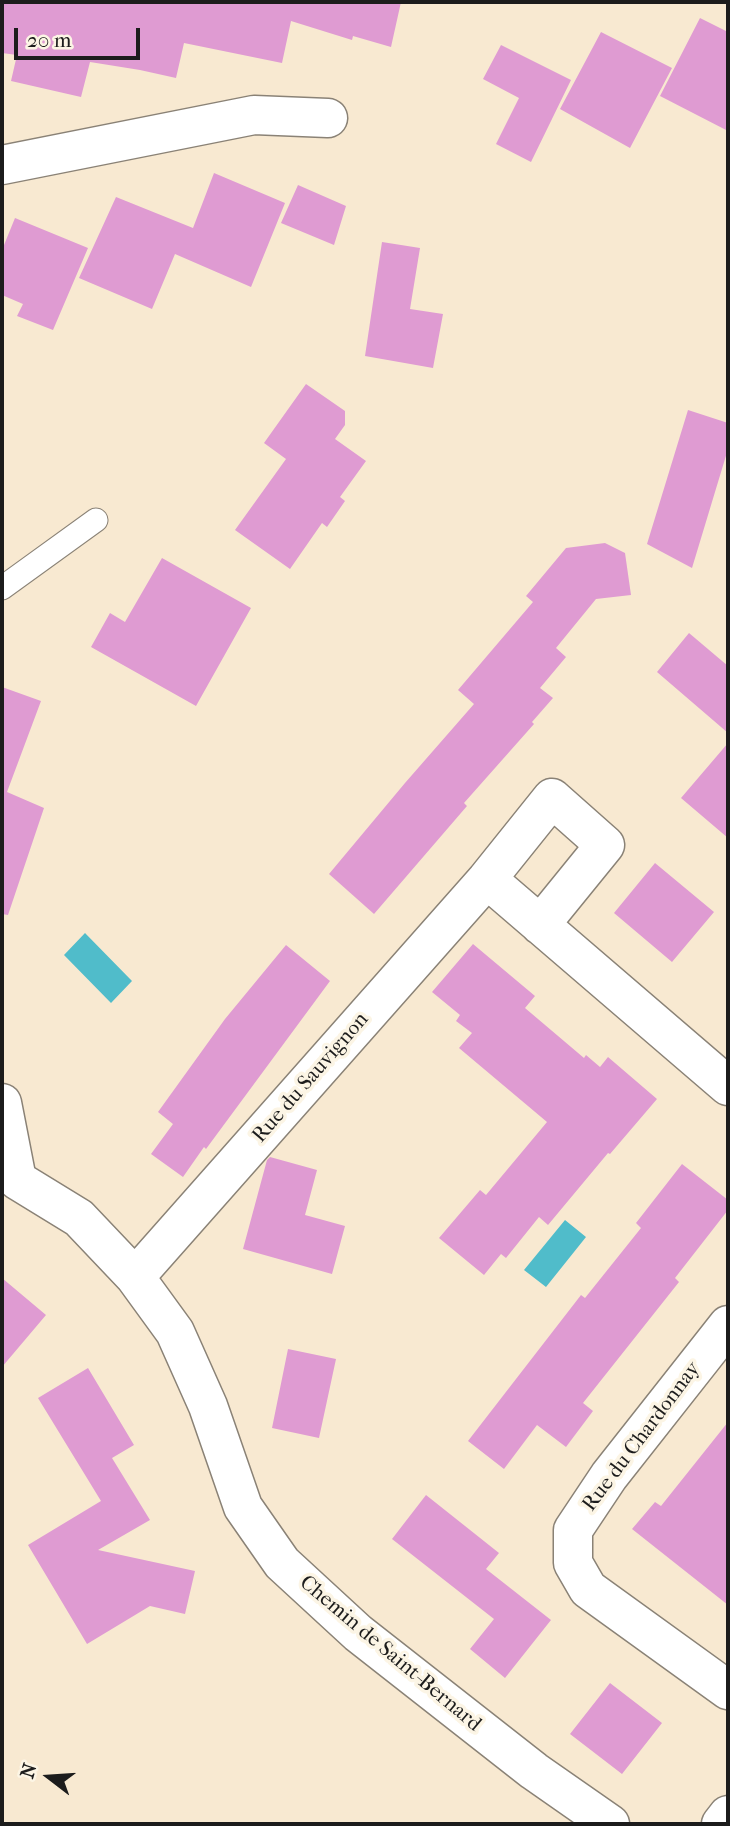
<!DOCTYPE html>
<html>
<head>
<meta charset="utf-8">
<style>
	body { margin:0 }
	#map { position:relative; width:730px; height:1826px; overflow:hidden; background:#f8e9d1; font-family:"IM FELL French Canon",serif }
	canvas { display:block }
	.frame { position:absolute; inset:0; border:4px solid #1c1c1c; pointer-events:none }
	.north { position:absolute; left:14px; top:1742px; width:70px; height:70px; -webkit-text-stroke:5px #fcf5e5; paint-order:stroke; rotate:287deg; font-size:19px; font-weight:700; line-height:28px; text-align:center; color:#1c1c1c }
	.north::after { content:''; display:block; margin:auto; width:24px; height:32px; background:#1c1c1c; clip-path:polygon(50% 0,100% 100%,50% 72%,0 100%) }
	.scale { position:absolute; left:14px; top:28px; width:126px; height:32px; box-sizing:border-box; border:4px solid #1c1c1c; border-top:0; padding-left:9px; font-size:21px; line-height:24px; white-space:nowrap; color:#1c1c1c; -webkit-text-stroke:5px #fcf5e5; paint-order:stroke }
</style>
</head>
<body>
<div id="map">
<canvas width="730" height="1826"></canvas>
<div class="frame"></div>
<div class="north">N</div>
<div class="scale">20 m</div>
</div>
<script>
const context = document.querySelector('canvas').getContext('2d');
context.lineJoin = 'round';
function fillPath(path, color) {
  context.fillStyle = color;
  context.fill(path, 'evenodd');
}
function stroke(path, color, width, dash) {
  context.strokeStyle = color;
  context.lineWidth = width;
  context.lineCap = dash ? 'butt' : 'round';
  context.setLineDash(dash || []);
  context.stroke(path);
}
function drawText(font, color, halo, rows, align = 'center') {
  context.font = font + ' "IM FELL French Canon",serif';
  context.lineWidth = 7;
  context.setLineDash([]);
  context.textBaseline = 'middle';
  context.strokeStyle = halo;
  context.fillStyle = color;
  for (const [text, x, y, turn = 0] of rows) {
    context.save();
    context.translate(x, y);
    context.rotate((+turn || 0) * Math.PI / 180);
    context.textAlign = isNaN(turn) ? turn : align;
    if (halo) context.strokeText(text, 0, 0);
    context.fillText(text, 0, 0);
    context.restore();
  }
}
const water = new Path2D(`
	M85 933 132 981 111 1003 64 955Z
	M565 1220 586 1237 546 1287 524 1270Z`);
const building = new Path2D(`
	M2 2H401L391 47 353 36 352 40 291 21 282 63 184 43 176 78 140 70 90 62 81 97 11 81 17 55 2 53Z
	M700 18 728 32V131L660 96Z
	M601 32 672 68 630 148 560 109Z
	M501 45 571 80 531 162 496 144 519 98 483 79Z
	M214 173 285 203 251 287 175 254 152 309 79 278 116 197 193 228Z
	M298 185 346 206 334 245 281 223Z
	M15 218 88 248 53 330 17 316 23 304 2 295V250Z
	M382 242 420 248 410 309 443 314 433 368 365 356Z
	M306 384 345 411V425L335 439 366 461 340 497 345 501 327 527 322 523 290 569 235 530 286 459 264 443Z
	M688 410 728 423V449L692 568 647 544Z
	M605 543 625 553 631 595 596 599 556 648 566 657 540 688 553 698 532 722 534 724 464 803 467 806 374 914 329 874 405 783 474 704 458 690 533 602 526 596 566 548Z
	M162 558 251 608 196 706 91 647 110 613 125 622Z
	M689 633 728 666V733L657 672Z
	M2 687 41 701 7 792 44 808 8 915 2 914Z
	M728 743V838L681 798Z
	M655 863 714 912 672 962 614 913Z
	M473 944 535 996 525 1008 584 1058 586 1055 600 1067 608 1057 657 1099 610 1154 608 1153 548 1225 539 1217 506 1258 501 1254 484 1275 439 1238 480 1190 486 1195 547 1122 459 1048 472 1033 456 1021 460 1015 432 992Z
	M286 945 330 981 206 1149 204 1147 183 1177 151 1154 173 1124 158 1112 225 1019Z
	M270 1157 317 1170 305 1215 345 1226 332 1274 243 1249 267 1160Z
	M682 1164 728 1200V1210L675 1278 679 1282 583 1403 593 1411 566 1447 537 1425 504 1469 468 1441 581 1295 585 1298 641 1228 636 1223Z
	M2 1278 46 1315 2 1367Z
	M288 1349 336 1359 319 1438 272 1428Z
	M88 1368 134 1445 112 1458 150 1520 98 1550 195 1571 185 1614 150 1606 87 1644 28 1545 101 1501 38 1398Z
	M728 1422V1605L632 1529 655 1502 661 1506Z
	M426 1495 499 1553 486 1569 551 1620 505 1678 470 1649 494 1619 392 1539Z
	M610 1683 662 1723 622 1774 570 1734Z`);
const lane = new Path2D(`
	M2 588 96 520`);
const street = new Path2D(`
	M2 165 254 115 328 118
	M487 879 552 798 605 845 540 925
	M2 1103 17 1180 79 1218 135 1277 175 1332 208 1406 243 1507 282 1563 358 1633 534 1771 610 1824
	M135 1277 487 879 728 1086
	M728 1325 609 1476 573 1530V1563L588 1589 728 1690
	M721 1824 728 1815`);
const streetNames = [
	["Rue du Sauvignon",311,1078,-49],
	["Rue du Chardonnay",642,1437,-53],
	["Chemin de Saint-Bernard",390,1654,40]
];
fillPath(water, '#50bcca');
fillPath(building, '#df9bd2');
stroke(lane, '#8a8276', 25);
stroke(street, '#8a8276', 41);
stroke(lane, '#fff', 23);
stroke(street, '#fff', 38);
drawText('21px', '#1c1c1c', '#fcf5e5', streetNames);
</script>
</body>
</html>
